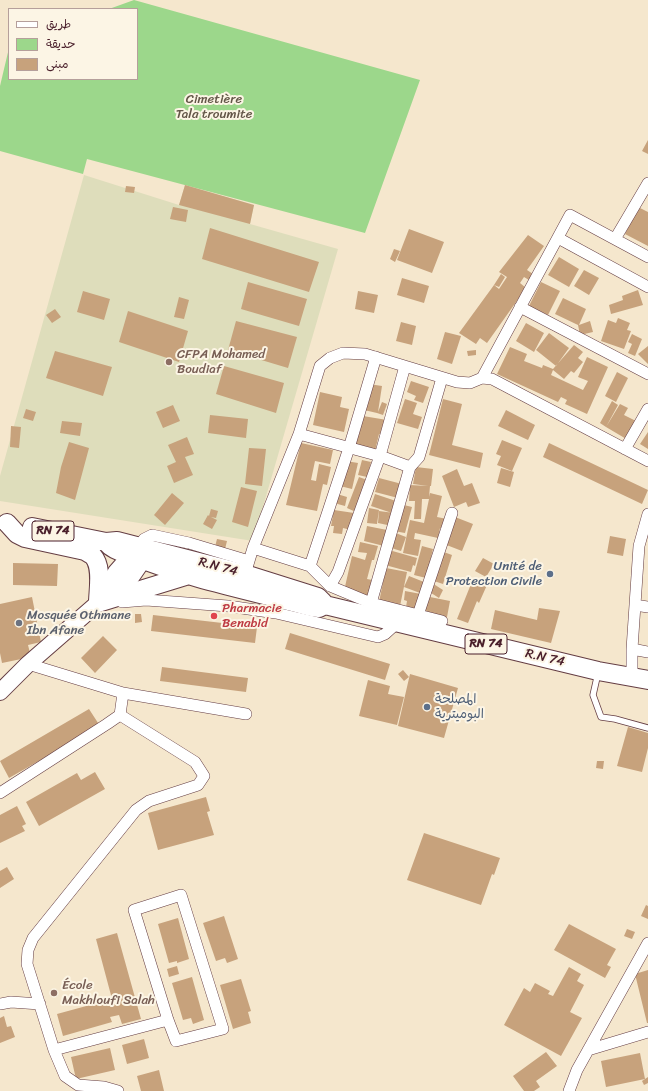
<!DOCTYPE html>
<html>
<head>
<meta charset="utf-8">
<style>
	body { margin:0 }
	#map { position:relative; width:648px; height:1091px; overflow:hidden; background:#f5e7cd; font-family:Sriracha,"Playpen Sans Arabic",sans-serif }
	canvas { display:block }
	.legend { position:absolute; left:8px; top:8px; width:130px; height:72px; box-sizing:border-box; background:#fcf5e5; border:1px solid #b59f9b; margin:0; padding:5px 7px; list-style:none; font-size:12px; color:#4a1f2b }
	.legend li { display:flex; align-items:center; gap:8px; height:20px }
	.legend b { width:20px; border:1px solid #b59f9b }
</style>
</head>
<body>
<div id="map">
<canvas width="648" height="1091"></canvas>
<ul class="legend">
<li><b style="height:5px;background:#fff"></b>طريق</li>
<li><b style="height:11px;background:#9cd78b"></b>حديقة</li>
<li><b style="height:11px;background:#c7a27c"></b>مبنى</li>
</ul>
</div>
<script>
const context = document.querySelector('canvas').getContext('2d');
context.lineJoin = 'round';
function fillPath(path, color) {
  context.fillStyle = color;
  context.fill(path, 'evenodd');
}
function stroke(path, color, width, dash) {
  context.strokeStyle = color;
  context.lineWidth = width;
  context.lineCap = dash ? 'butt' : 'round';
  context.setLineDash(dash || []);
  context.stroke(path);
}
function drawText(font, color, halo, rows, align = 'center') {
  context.font = font + ' Sriracha,"Playpen Sans Arabic",sans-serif';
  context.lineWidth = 4;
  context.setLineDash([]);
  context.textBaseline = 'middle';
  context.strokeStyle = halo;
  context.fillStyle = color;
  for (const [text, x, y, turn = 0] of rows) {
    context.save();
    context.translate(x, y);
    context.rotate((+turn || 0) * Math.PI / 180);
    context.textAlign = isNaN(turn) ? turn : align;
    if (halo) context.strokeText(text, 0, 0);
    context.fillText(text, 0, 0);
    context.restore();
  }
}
const built = new Path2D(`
	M84 175 179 205 185 185 254 205 250 224 338 249 253 541 0 501V476Z`);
const green = new Path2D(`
	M134 0 420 80 365 233 87 159 83 174 0 151V86L9 48V79H137V9H109Z`);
const building = new Path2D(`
	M648 140V154L642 151Z
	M185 185 254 205 250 224 179 205Z
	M126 186 135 187 134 193 125 192Z
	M173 207 188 210 186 222 170 219Z
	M638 207 648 212V246L625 234Z
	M210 228 319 262 309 292 202 259Z
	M409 229 444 242 432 273 397 260Z
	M528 235 544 246 527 270 533 274 529 280 524 277 520 283 526 288 487 343 480 338 476 344 459 333 494 285 499 289 507 277 499 272Z
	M394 249 400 251 395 262 390 259Z
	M559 257 579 269 569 287 548 275Z
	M584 270 599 278 589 295 574 286Z
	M501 274 505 277 499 287 494 285Z
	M402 278 429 286 424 303 397 295Z
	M248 282 307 299 299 326 241 309Z
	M541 282 560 291 548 315 529 306Z
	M638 290 643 305 611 314 609 305 623 300 622 296Z
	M83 291 110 299 104 320 77 312Z
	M358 291 378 295 374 313 355 309Z
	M179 297 189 300 184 319 174 317Z
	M563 298 586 309 579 325 590 321 593 332 580 335 578 325 555 314Z
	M55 309 61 317 52 323 46 315Z
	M128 311 188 331 179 362 119 342Z
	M618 318 630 323 627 330 631 331 624 349 601 341 608 320 616 323Z
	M236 321 297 337 288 368 228 350Z
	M401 322 416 326 412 345 396 341Z
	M526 323 544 333 534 352 516 341Z
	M445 332 461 336 452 364 437 359Z
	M549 333 569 348 556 366 536 350Z
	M632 334 642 339 635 356 628 353 632 344 628 342Z
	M574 345 583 352 578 358 583 362 574 373 571 371 564 379 553 370 551 375 583 390 588 381 578 377 587 357 608 367 587 414 565 404 567 400 561 397 558 402 497 374 510 347 527 354 524 361 542 368 543 365 553 369Z
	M648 346V364L638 354Z
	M476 350V355L468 356 467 351Z
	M55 351 112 367 103 396 46 378Z
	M224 366 284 383 276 413 216 394Z
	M617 372 628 378 616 402 605 396Z
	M411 381 429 387 423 403 414 400 416 396 407 392Z
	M369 384 382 386 378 412 382 402 387 404 383 415 377 413 364 410Z
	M320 392 342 397 340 407 349 409 344 432 313 425Z
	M405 399 417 403 413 414 422 417 418 429 397 423Z
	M443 399 462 404 452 445 483 453 480 468 429 455Z
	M612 401 618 405 606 427 600 423Z
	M620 404 628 408 624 415 638 422 628 440 606 427Z
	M173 405 180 421 163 428 156 412Z
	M26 409 36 412 33 421 23 418Z
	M506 410 535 425 528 440 498 426Z
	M210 415 248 419 246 438 208 433Z
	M363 416 387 420 384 435 379 434 375 451 352 447 356 430 360 431Z
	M62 421 82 423 80 436 60 433Z
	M11 426 21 427 19 448 10 447Z
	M648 432V449L640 444Z
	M187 437 194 454 185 457 193 475 174 483 167 466 176 462 168 445Z
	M502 440 522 448 512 471 497 465 501 456 496 454Z
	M69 442 89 448 75 500 56 493 61 467Z
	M301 443 333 450 330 464 315 461 311 480 316 481 319 464 331 467 327 485 323 484 317 511 286 505Z
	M549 443 648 490 642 504 543 457Z
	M249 448 266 449 262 486 245 484Z
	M362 460 371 462 367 477 358 475Z
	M346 461 358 463 352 489 340 486Z
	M416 467 433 469 431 486H430L429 497 430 493 442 496 437 517 447 519 445 529 440 528 438 538 415 533 414 539 421 540 418 556 403 553 410 520 424 523 429 499H422L421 519H414L415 501H409L410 485 428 486 413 484Z
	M501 468 514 472 510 487 497 483Z
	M457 469 464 486 472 483 480 503 468 507 466 502 454 507 442 476Z
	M359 477 370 481 358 513 347 508Z
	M379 478 402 484 398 498 375 492Z
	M241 487 257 491 248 527 232 522Z
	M172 493 184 503 165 525 154 515Z
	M337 494 347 497 345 506 334 503Z
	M375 494 396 501 392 513 371 506Z
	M400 504 412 507 405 533 394 531Z
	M369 508 379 510 377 524 367 523Z
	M211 509 218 511 216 518 211 517 217 520 212 529 203 524 208 515 209 516Z
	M334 510 354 513 351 530 343 528 342 534 333 533 334 526H331Z
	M379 511 394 513 392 526 378 523Z
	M455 517 473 524 462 551 444 544Z
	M367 526 387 530 384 546 364 541Z
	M393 532 406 537 401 551 388 547Z
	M610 536 626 539 623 556 607 553Z
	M217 539 227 541 225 549 215 547Z
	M360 542 378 546 374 560H372L367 579 372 580 368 596 344 591 352 556 365 560 367 553 358 552Z
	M422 546 433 549 426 578 414 575Z
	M389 550 417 558 415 566 413 565 411 572 385 565Z
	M441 551 452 555 443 584 431 580Z
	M483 558 494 564 486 577 475 571Z
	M13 563 58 564 57 586 13 585Z
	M386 568 407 572 400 606 379 602Z
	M409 576 424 582 420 593 404 587Z
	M473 579 487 585 479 603 477 601 468 623 457 619Z
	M432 583 443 590 439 598 428 591Z
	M405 591 421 594 418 610 406 607 407 601 404 600Z
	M425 596 450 601 447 617 422 613Z
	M32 597 41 642 28 645 31 657 2 663 0 653V604Z
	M539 608 560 611 551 643 491 629 495 610 537 620Z
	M135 614H141L142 622 135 623Z
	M153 615 257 627 255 643 151 631Z
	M290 633 390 664 385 680 285 649Z
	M103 636 117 650 95 673 81 658Z
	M162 667 248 678 246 692 160 681Z
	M403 670 409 677 404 681 398 674Z
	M410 674 458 688 444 738 398 726Z
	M368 680 390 686 388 694 404 697 397 725 359 716Z
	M89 709 100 726 9 778 0 761Z
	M628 727 648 733V748L642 772 617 766Z
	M597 761H604L603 769 596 768Z
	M95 772 105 789 39 826 26 802 77 773 81 780Z
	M206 797 210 811 207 812 214 835 158 850 148 813Z
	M17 806 26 824 22 826 25 831 0 843V815Z
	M424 833 500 858 494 875 492 874 481 905 407 880Z
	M7 867 14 879 0 888V871Z
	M646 905 648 906V919L641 916Z
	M224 916 238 959 227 963 225 958 216 961 203 923Z
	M178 918 189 959 177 963V961L169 963 158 924Z
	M569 924 616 949 607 965 611 967 605 978 554 950Z
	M627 929 635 932 632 939 624 936Z
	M117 933 141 1019 122 1024 119 1015 110 1017 112 1022 63 1036 57 1014 112 999 96 939Z
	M177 966 179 974 169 977 167 969Z
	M569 967 581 974 577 981 584 985 570 1012 582 1018 561 1056 504 1025 524 988 530 992 535 983 550 991 548 994 553 996Z
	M648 970V1023H647L635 974Z
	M192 977 204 1020 193 1024 191 1018 183 1020 172 983Z
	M241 979 251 1011 248 1012 251 1023 233 1029 220 985Z
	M4 1016 7 1027 11 1026 15 1037 0 1043V1018Z
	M144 1039 149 1058 127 1064 122 1045Z
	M110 1048 115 1070 76 1079 71 1057Z
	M546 1052 557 1066 536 1081 540 1087 534 1091H524L513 1076Z
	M640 1053 645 1079 648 1077V1083L644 1085 642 1081 645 1079 606 1087 601 1061Z
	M159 1070 164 1091H141L137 1076Z`);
const lane = new Path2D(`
	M598 673 593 695 601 717 615 719 648 728`);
const street = new Path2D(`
	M558 238 648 287
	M615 239 648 183
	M520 307 648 374
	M482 378 570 215 648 257
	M299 434 380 456 410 467
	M625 449 648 409
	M139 546 144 539 152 535 189 543 249 561
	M253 548 310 566 330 586 338 572 380 456 405 366
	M310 566 349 448 376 357
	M245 574 253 548 299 434 320 366 330 358 343 353 365 354 457 382 470 383 482 378 492 379 648 461
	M330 586 371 603 442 621
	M122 602 146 600 228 606 276 613 378 637 385 634 397 623
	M371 603 410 467 419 457 442 378
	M635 605 648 607
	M418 615 452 513
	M632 649 648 652
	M632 677V649L639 546 648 514
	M123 693 246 714
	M0 793 107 724 120 715 123 693 28 664
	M181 895 223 1029 176 1041 168 1020 134 910Z
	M0 1004 11 1002 40 1004
	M54 1050 168 1020
	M588 1050 648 1032
	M118 1091 104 1087 78 1085 65 1076 54 1050 27 964 28 950 33 938 136 810 149 801 198 785 204 776 195 762 120 715
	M569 1091 577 1070 648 943`);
const secondary = new Path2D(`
	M139 546 116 572 98 603 115 593 130 579 150 550
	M0 692 28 664 98 603`);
const primary = new Path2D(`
	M7 523 17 534 25 538 85 551C87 553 91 554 93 556 103 567 98 590 98 603L189 575
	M32 527 106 542
	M325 605 323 602 318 597 245 574 117 541 106 542C113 551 123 552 133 556 190 579 252 591 312 607L319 608 325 605 598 671 648 680`);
const markers = [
	[169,362,4,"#8d6e63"],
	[550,574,4,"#5c6f8a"],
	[214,616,4,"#e0444e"],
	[19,623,4,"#6b7280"],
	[427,707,4,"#5c6f8a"],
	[54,993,4,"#8d6e63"]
];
const shields = [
	[53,531,42],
	[486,644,42]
];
const shieldNames = [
	["RN 74",53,531],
	["RN 74",486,644]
];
const parkNames = [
	["Cimetière",214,100],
	["Tala troumite",214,115]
];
const educationNames = [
	["CFPA Mohamed",177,355],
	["Boudiaf",177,370],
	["École",62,986],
	["Makhloufi Salah",62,1001]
];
const streetNames = [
	["R.N 74",218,567,15],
	["R.N 74",545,658,13]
];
const serviceNames = [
	["Unité de",542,567],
	["Protection Civile",542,582],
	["المصلحة",435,700,"left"],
	["البوميترية",435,715,"left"]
];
const healthNames = [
	["Pharmacie",222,609],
	["Benabid",222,624]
];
const worshipNames = [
	["Mosquée Othmane",27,616],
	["Ibn Afane",27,631]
];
fillPath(built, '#deddbb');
fillPath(green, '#9cd78b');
fillPath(building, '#c7a27c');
stroke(lane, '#643d43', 7);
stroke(street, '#643d43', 12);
stroke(secondary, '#643d43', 18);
stroke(primary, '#643d43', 20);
stroke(lane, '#fff', 5.5);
stroke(street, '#fff', 11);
stroke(secondary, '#fff', 16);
stroke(primary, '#fff', 18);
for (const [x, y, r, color] of markers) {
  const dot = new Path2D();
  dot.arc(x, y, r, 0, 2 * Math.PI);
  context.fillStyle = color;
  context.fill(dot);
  stroke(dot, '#fcf5e5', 1.5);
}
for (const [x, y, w] of shields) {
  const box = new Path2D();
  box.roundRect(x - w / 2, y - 10, w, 20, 3);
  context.fillStyle = '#fcf5e5';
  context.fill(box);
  stroke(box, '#4a1f2b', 1);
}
drawText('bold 12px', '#4a1f2b', null, shieldNames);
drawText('13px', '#635648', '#fcf5e5', parkNames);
drawText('13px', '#785e54', '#fcf5e5', educationNames, 'left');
drawText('13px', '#4a1f2b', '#fcf5e5', streetNames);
drawText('13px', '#4e5e75', '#fcf5e5', serviceNames, 'right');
drawText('13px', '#be3a42', '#fcf5e5', healthNames, 'left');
drawText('13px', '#5b616d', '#fcf5e5', worshipNames, 'left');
</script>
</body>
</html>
